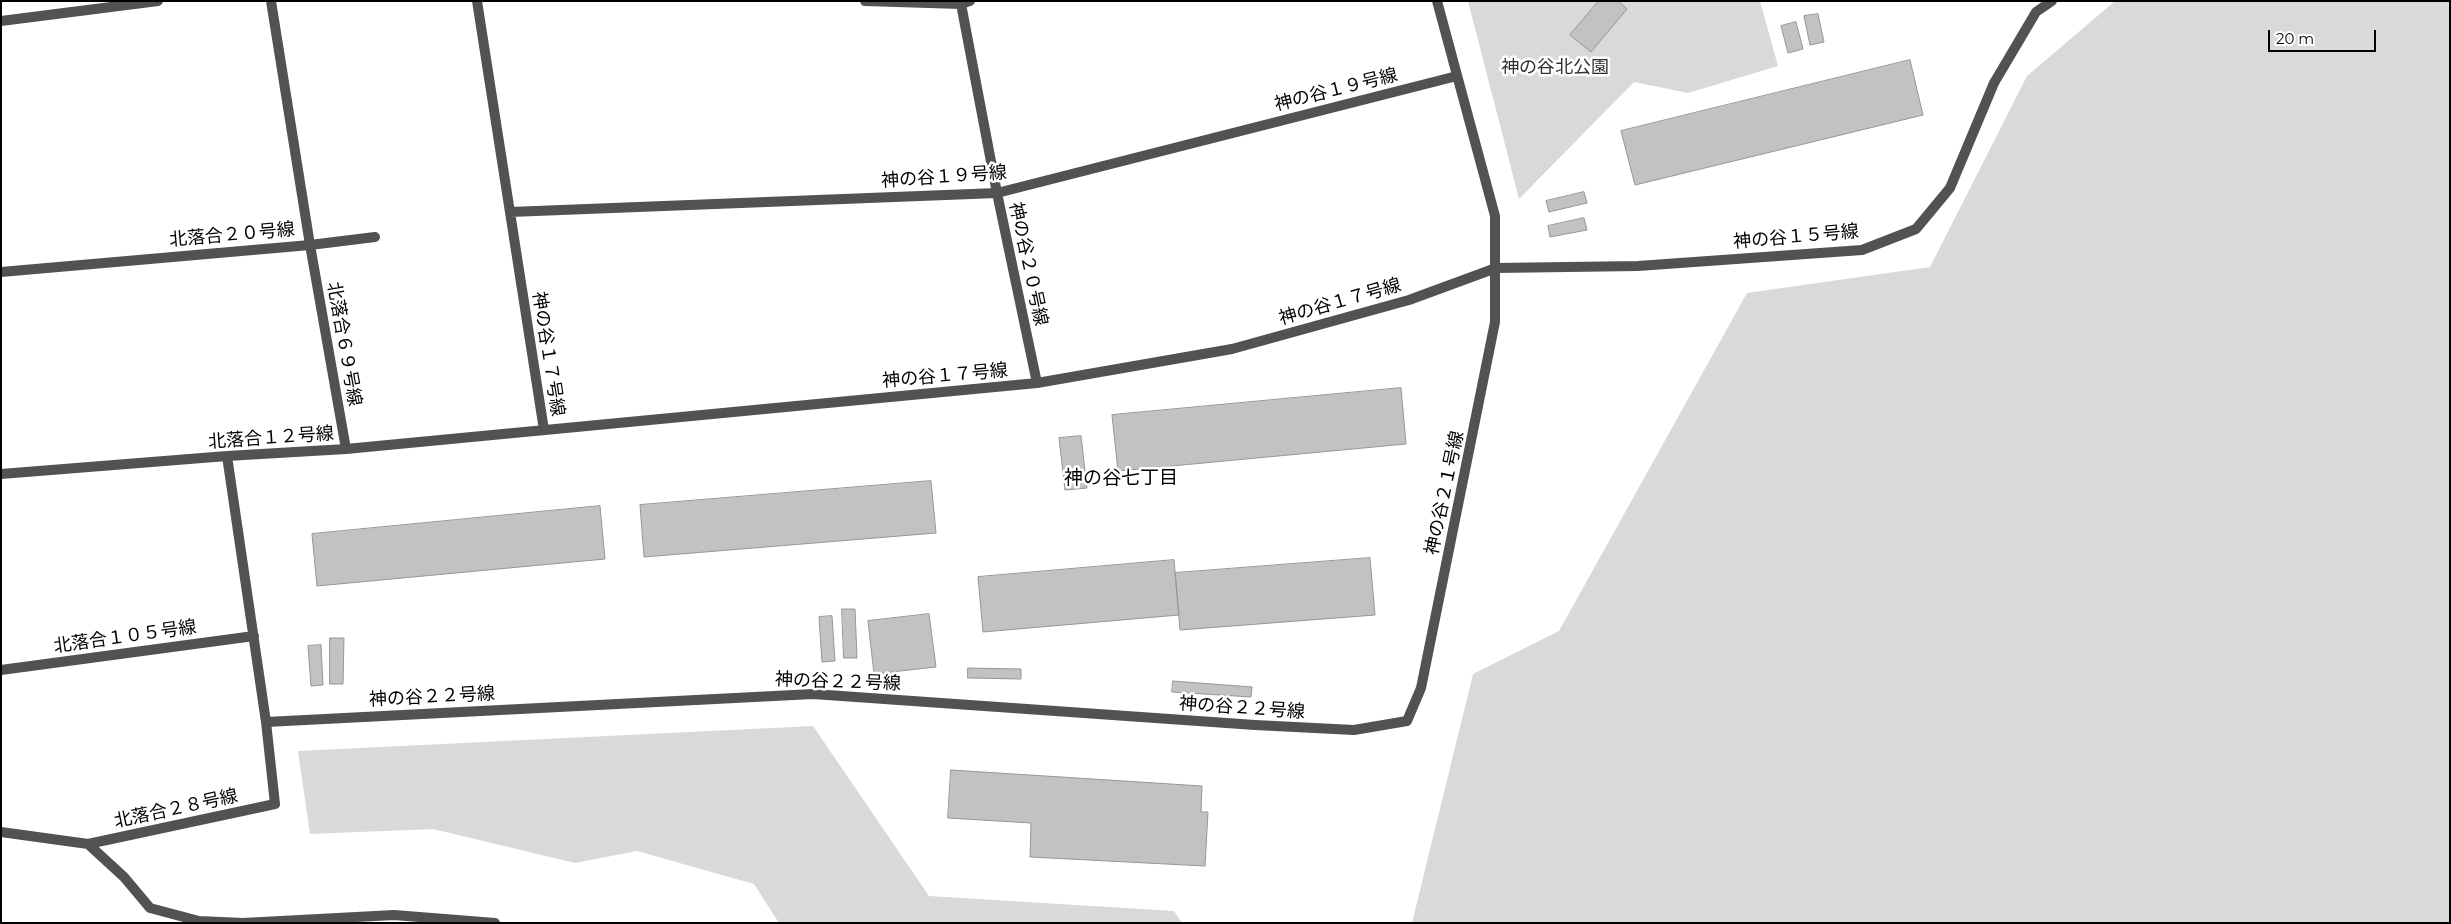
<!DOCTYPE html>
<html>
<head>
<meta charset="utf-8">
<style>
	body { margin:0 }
	#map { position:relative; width:2451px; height:924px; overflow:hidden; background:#fff; font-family:Montserrat,sans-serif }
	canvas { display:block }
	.frame { position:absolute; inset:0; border:2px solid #000; pointer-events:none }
	.scale { position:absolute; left:2268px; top:30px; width:108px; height:22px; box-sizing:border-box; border:2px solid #000; border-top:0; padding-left:6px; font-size:15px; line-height:18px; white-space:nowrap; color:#000; -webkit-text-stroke:4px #fff; paint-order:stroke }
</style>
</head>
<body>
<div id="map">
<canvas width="2451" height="924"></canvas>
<div class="frame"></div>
<div class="scale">20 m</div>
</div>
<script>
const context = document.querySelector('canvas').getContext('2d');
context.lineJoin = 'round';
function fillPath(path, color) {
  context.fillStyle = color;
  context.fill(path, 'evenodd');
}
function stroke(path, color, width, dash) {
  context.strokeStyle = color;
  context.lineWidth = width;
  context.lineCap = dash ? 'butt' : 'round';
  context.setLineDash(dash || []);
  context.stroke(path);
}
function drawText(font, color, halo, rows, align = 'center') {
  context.font = font + ' Montserrat,"Noto Sans JP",sans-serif';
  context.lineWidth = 5;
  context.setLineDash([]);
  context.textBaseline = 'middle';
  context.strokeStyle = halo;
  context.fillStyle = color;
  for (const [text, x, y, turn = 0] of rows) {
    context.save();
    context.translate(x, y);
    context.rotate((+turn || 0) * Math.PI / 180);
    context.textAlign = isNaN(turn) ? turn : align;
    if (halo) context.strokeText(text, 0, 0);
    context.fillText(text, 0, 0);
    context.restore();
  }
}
const green = new Path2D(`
	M1468 1H1760L1778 66 1688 93 1634 82 1519 199Z
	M2115 1H2450V923H1412L1473 674 1559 631 1747 293 1930 267 2027 76Z
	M813 726 929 896 1174 911 1182 923H779L754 884 637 851 575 863 433 829 310 834 298 751Z`);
const building = new Path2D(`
	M1599 1H1618L1627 9 1591 52 1570 35Z
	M1818 14 1824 42 1810 45 1804 16Z
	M1796 22 1803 49 1788 53 1781 26Z
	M1910 60 1923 115 1635 185 1621 131Z
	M1584 192 1587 203 1549 212 1546 201Z
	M1584 218 1587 230 1550 237 1548 226Z
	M1401 388 1406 444 1118 471 1112 415Z
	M1081 436 1087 488 1065 490 1059 438Z
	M931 481 936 533 644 557 640 505Z
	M600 506 605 559 317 586 312 534Z
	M1370 558 1375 615 1180 630 1175 573Z
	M1174 560 1179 615 983 632 978 577Z
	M842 609H855L857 658H844Z
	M929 614 936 667 874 674 868 621Z
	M832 616 835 661 822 662 819 617Z
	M330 638H344L343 684H330Z
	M321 645 323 685 311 686 308 646Z
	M968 668 1021 669V679L968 678Z
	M1173 681 1252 687 1251 697 1172 692Z
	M951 770 1202 786 1201 812H1208L1205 866 1030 857 1031 823 948 818Z`);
const street = new Path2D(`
	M477 1 544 430
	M865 1 961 4 970 1
	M961 4 997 193 1037 383
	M1 21 158 1
	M510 212 997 193 1457 76
	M1 272 310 245 271 1
	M346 449 310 245 375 237
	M1 474 227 456 346 449 1037 383 1232 349 1409 300 1496 268 1638 266 1862 250 1916 229 1950 188 1994 83 2036 12 2052 1
	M1 670 254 636
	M266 722 813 694 1255 725 1354 730 1407 721 1421 688 1495 322V216L1437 1
	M1 832 88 844 275 804 266 722 227 456
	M88 844 124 877 150 908 199 921 243 923
	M243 923 394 915 495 923`);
const parkNames = [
	["神の谷北公園",1555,68]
];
const streetNames = [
	["神の谷１９号線",1336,90,-14],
	["神の谷１９号線",944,177,-4],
	["北落合２０号線",232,235,-5],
	["神の谷１５号線",1796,237,-5],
	["神の谷２０号線",1028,264,78],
	["神の谷１７号線",1340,302,-16],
	["北落合６９号線",344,344,80],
	["神の谷１７号線",548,354,81],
	["神の谷１７号線",945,376,-5],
	["北落合１２号線",271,438,-4],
	["神の谷２１号線",1445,493,-78],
	["北落合１０５号線",125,637,-8],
	["神の谷２２号線",838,682,2],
	["神の谷２２号線",432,697,-3],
	["神の谷２２号線",1242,708,4],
	["北落合２８号線",176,809,-12]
];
const neighbourhoodNames = [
	["神の谷七丁目",1121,478]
];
fillPath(green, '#d9d9d9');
fillPath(building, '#c2c2c2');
stroke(building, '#969696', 1);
stroke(street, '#525252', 10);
drawText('18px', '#303030', '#fff', parkNames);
drawText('18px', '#000', '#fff', streetNames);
drawText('19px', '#000', '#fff', neighbourhoodNames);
</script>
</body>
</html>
